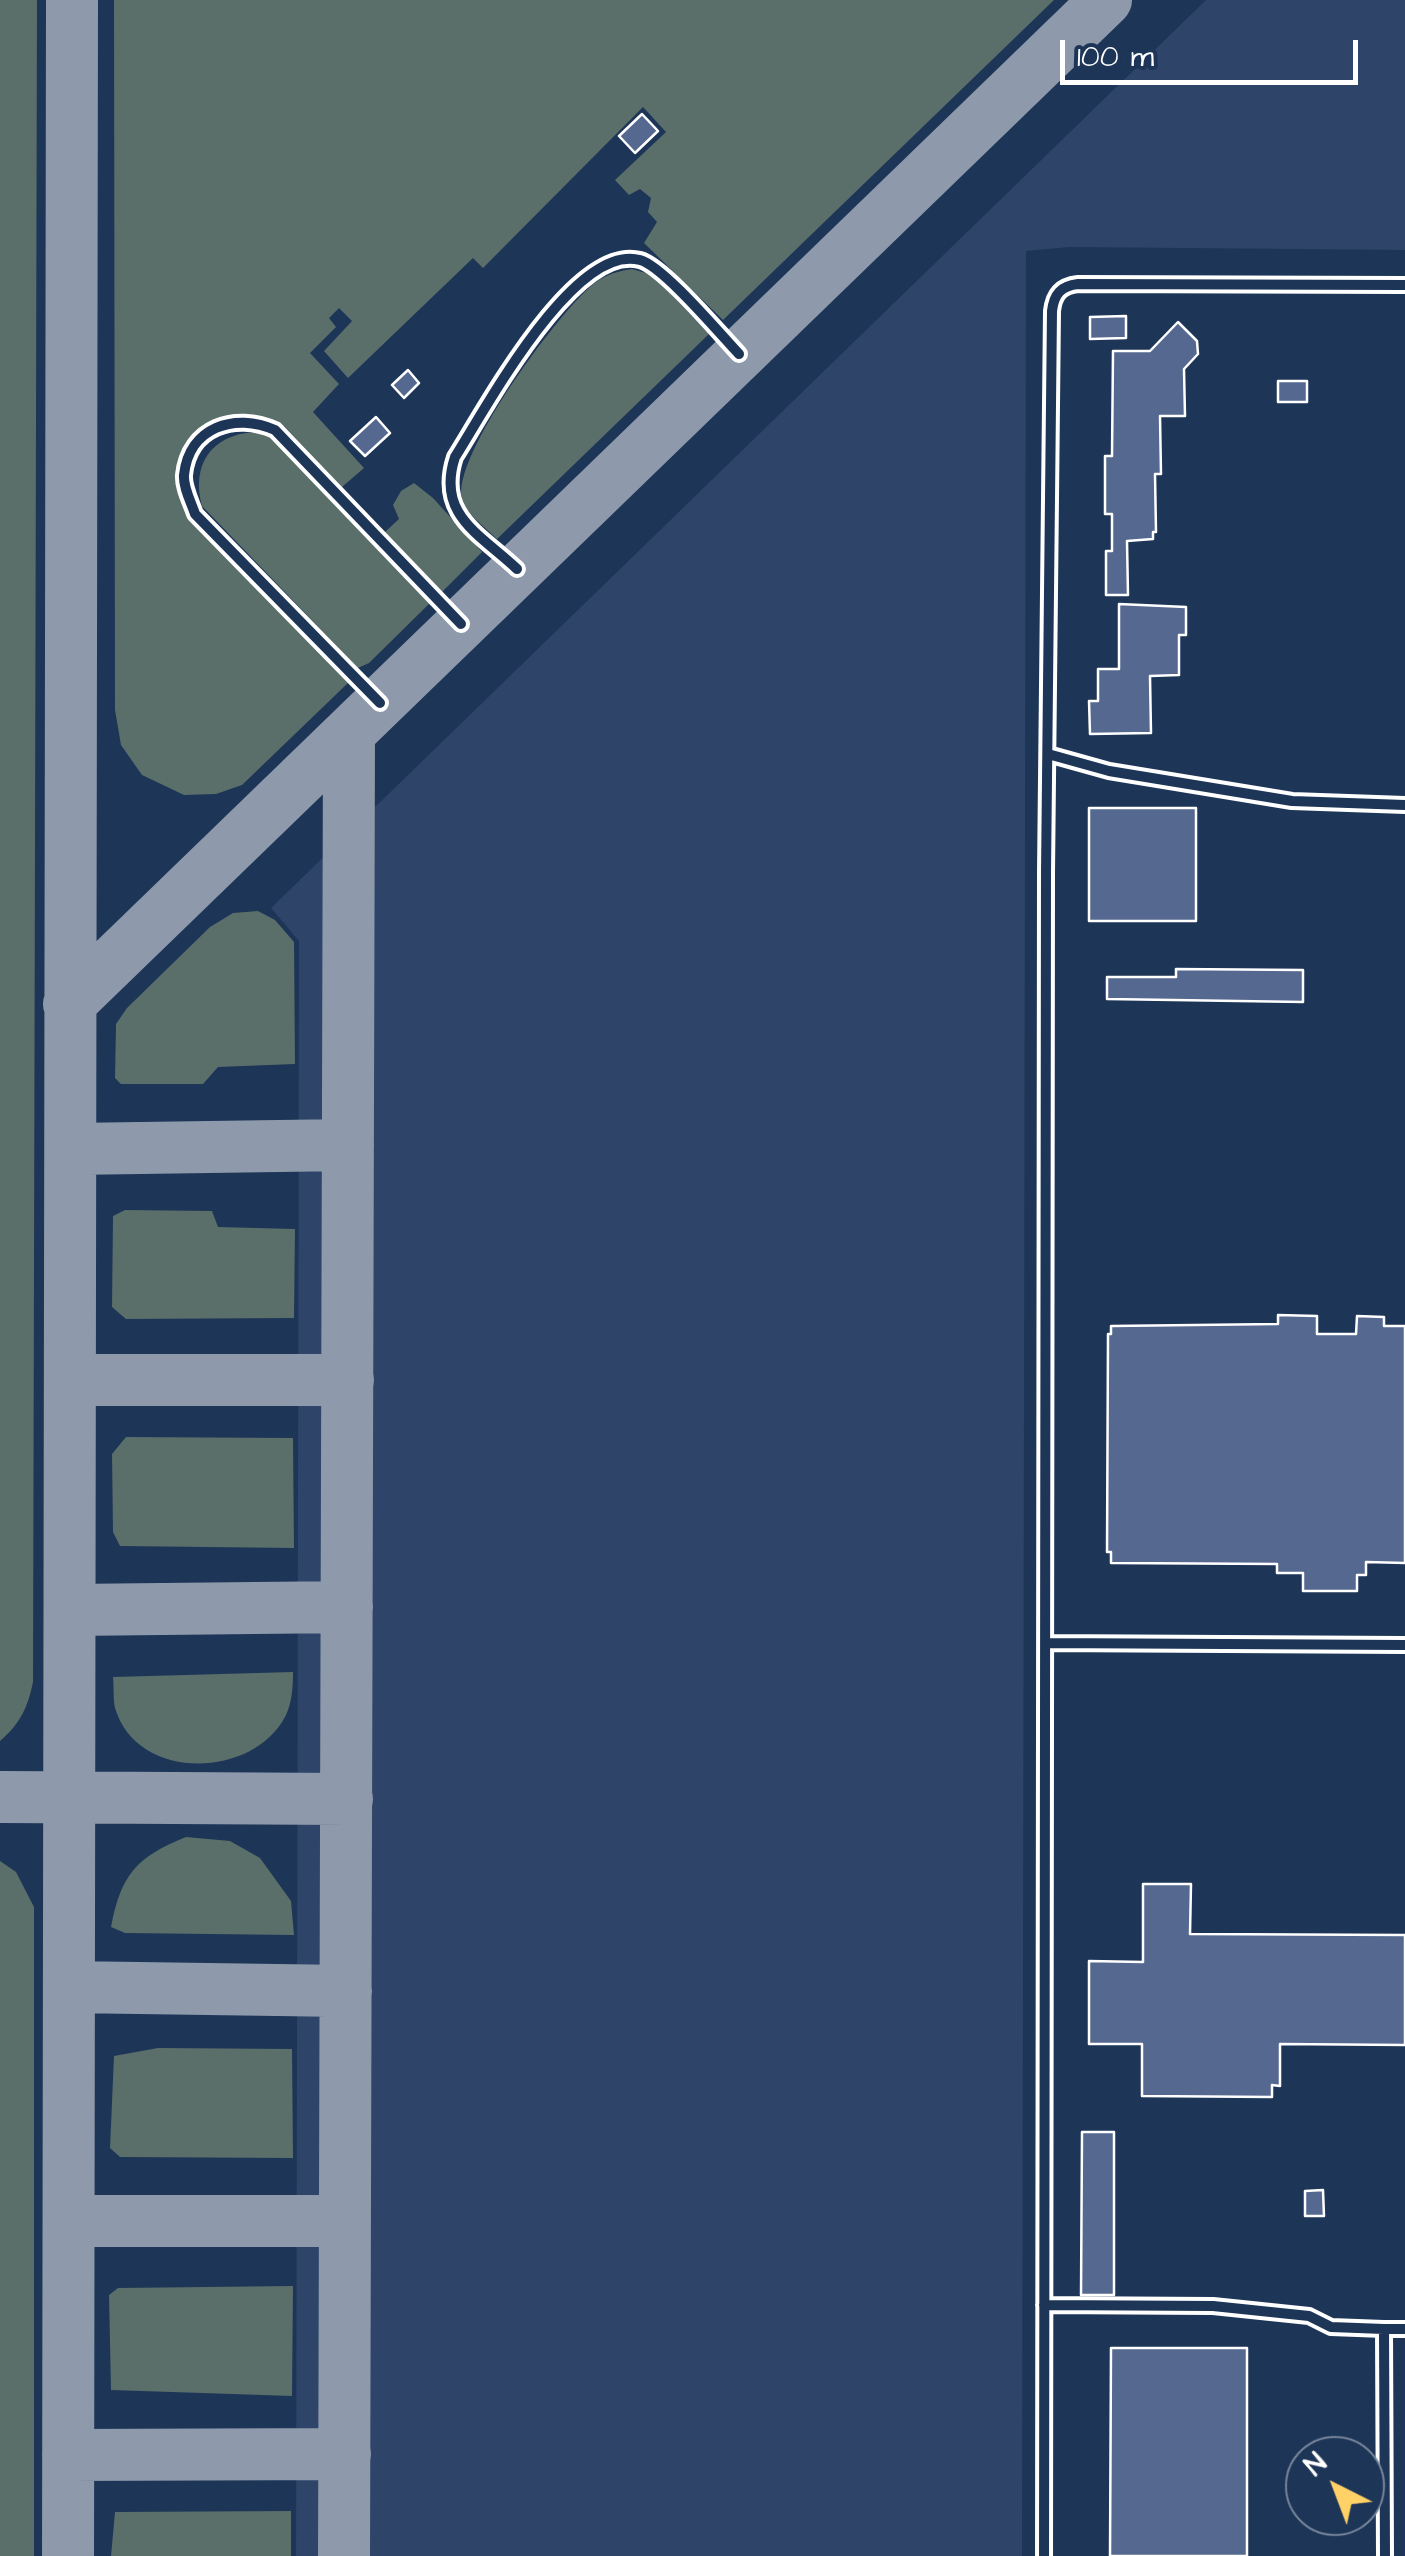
<!DOCTYPE html>
<html>
<head>
<meta charset="utf-8">
<style>
	body { margin:0 }
	#map { position:relative; width:1405px; height:2556px; overflow:hidden; background:#1d3557; font-family:"Architects Daughter",sans-serif }
	canvas { display:block }
	.north { position:absolute; left:1285px; top:2436px; width:100px; height:100px; box-sizing:border-box; background:#1d3557; border:2px solid #77869a; border-radius:50%; rotate:318deg; font-size:28px; font-weight:700; line-height:40px; text-align:center; color:#fff }
	.north::after { content:''; display:block; margin:auto; width:35px; height:45px; background:#ffd166; clip-path:polygon(50% 0,100% 100%,50% 72%,0 100%) }
	.scale { position:absolute; left:1060px; top:40px; width:298px; height:45px; box-sizing:border-box; border:5px solid #fff; border-top:0; padding-left:12px; font-size:30px; line-height:35px; white-space:nowrap; color:#fff; -webkit-text-stroke:8px #1d3557; paint-order:stroke }
</style>
</head>
<body>
<div id="map">
<canvas width="1405" height="2556"></canvas>
<div class="north">N</div>
<div class="scale">100 m</div>
</div>
<script>
const context = document.querySelector('canvas').getContext('2d');
context.lineJoin = 'round';
function fillPath(path, color) {
  context.fillStyle = color;
  context.fill(path, 'evenodd');
}
function stroke(path, color, width, dash) {
  context.strokeStyle = color;
  context.lineWidth = width;
  context.lineCap = dash ? 'butt' : 'round';
  context.setLineDash(dash || []);
  context.stroke(path);
}
const built = new Path2D(`
	M1206 0H1405V250L1069 247 1026 251 1022 2556H296L299 941 271 908Z`);
const green = new Path2D(`
	M0 0H37L33 1682C28 1707 20 1724 0 1741Z
	M114 0H1054L723 320 644 243 657 222 648 212 651 198 640 189 629 195 615 180 666 132 643 107 483 268 473 258 348 378 324 351 352 321 339 308 329 318 336 327 310 353 339 384 313 412 364 468 342 487 284 426 248 414 221 419 198 436 181 457 180 490 188 511 349 682 242 785 216 794 184 795 142 775 121 745 115 710Z
	M632 269 653 275 709 334 497 539C486 528 466 514 462 499 451 457 561 308 596 282 607 274 619 271 632 269Z
	M254 432 271 437 430 603 369 663 358 668 202 506C191 465 211 435 254 432Z
	M414 483 433 498 482 552 442 592 385 532 399 519 393 505 401 491Z
	M258 911 275 920 294 942 295 1064 218 1067 203 1084H121L115 1078 116 1024 127 1008 210 927 233 913Z
	M125 1210 212 1211 218 1227 295 1229 294 1318 126 1319 112 1307 113 1216Z
	M126 1437 293 1438 294 1548 120 1546 113 1532 112 1454Z
	M293 1672C293 1687 292 1704 285 1717 252 1779 137 1782 115 1708 113 1699 114 1687 113 1677Z
	M186 1837 230 1841 260 1858 291 1901 294 1935 125 1933 111 1927C121 1875 136 1857 186 1837Z
	M0 1861 16 1872 34 1907V2556H0Z
	M158 2048 292 2049 293 2158 120 2157 110 2148 114 2056Z
	M293 2286 292 2396 111 2390 109 2295 118 2288Z
	M291 2511V2556H111L115 2512Z`);
const taxiway = new Path2D(`
	M69 1004 1106 0
	M71 1149 348 1145
	M70 1380H348
	M70 1610 347 1607
	M0 1797 347 1799
	M69 1987 346 1991
	M69 2221H345
	M68 2455 345 2454
	M68 2556 72 0
	M344 2556 349 733`);
const building = new Path2D(`
	M642 114 658 131 635 153 619 136Z
	M1126 316V338L1090 339V317Z
	M1178 322 1197 341 1198 354 1184 369 1185 416H1160L1161 474H1155L1156 532H1153V539L1127 541 1128 595H1106V551H1112V514H1105V456H1112L1113 351H1150Z
	M408 370 419 383 404 398 392 385Z
	M1278 381H1307V402H1278Z
	M376 417 390 433 365 456 350 441Z
	M1119 604 1186 607V635H1179V675L1150 676 1151 733 1090 734 1089 701H1098V669H1119Z
	M1089 808H1196V921H1089Z
	M1176 969 1303 970V1002L1107 999V977H1176Z
	M1278 1315 1317 1316V1334H1356L1357 1316 1384 1317V1326H1405V1563L1366 1562V1575H1357V1591H1303V1573H1277V1564L1111 1563V1552H1107L1108 1334H1111V1326L1278 1324Z
	M1143 1884H1191L1190 1934 1405 1935V2045L1280 2044V2086L1272 2085V2097L1142 2096V2044H1089V1961L1143 1962Z
	M1082 2132H1114V2295H1081Z
	M1323 2190 1324 2216H1305V2191Z
	M1111 2348H1247V2556H1110Z`);
const service = new Path2D(`
	M517 569C480 534 436 515 455 457 485 410 574 242 640 260 663 266 720 334 739 354
	M380 703 195 514C191 502 183 487 184 475 189 427 235 412 275 430L461 624
	M1048 754 1109 771 1292 801 1405 805
	M1045 1643 1405 1645
	M1044 2305 1213 2306 1309 2316 1331 2327 1384 2329
	M1044 2556 1046 872 1052 311C1054 294 1061 286 1078 284L1405 285
	M1385 2556 1384 2329H1405`);
fillPath(built, '#2e4468');
fillPath(green, '#5a6e6a');
stroke(taxiway, '#8e9aab', 52);
fillPath(building, '#556890');
stroke(building, '#fff', 2.5);
stroke(service, '#fff', 18);
stroke(service, '#1d3557', 10);
</script>
</body>
</html>
